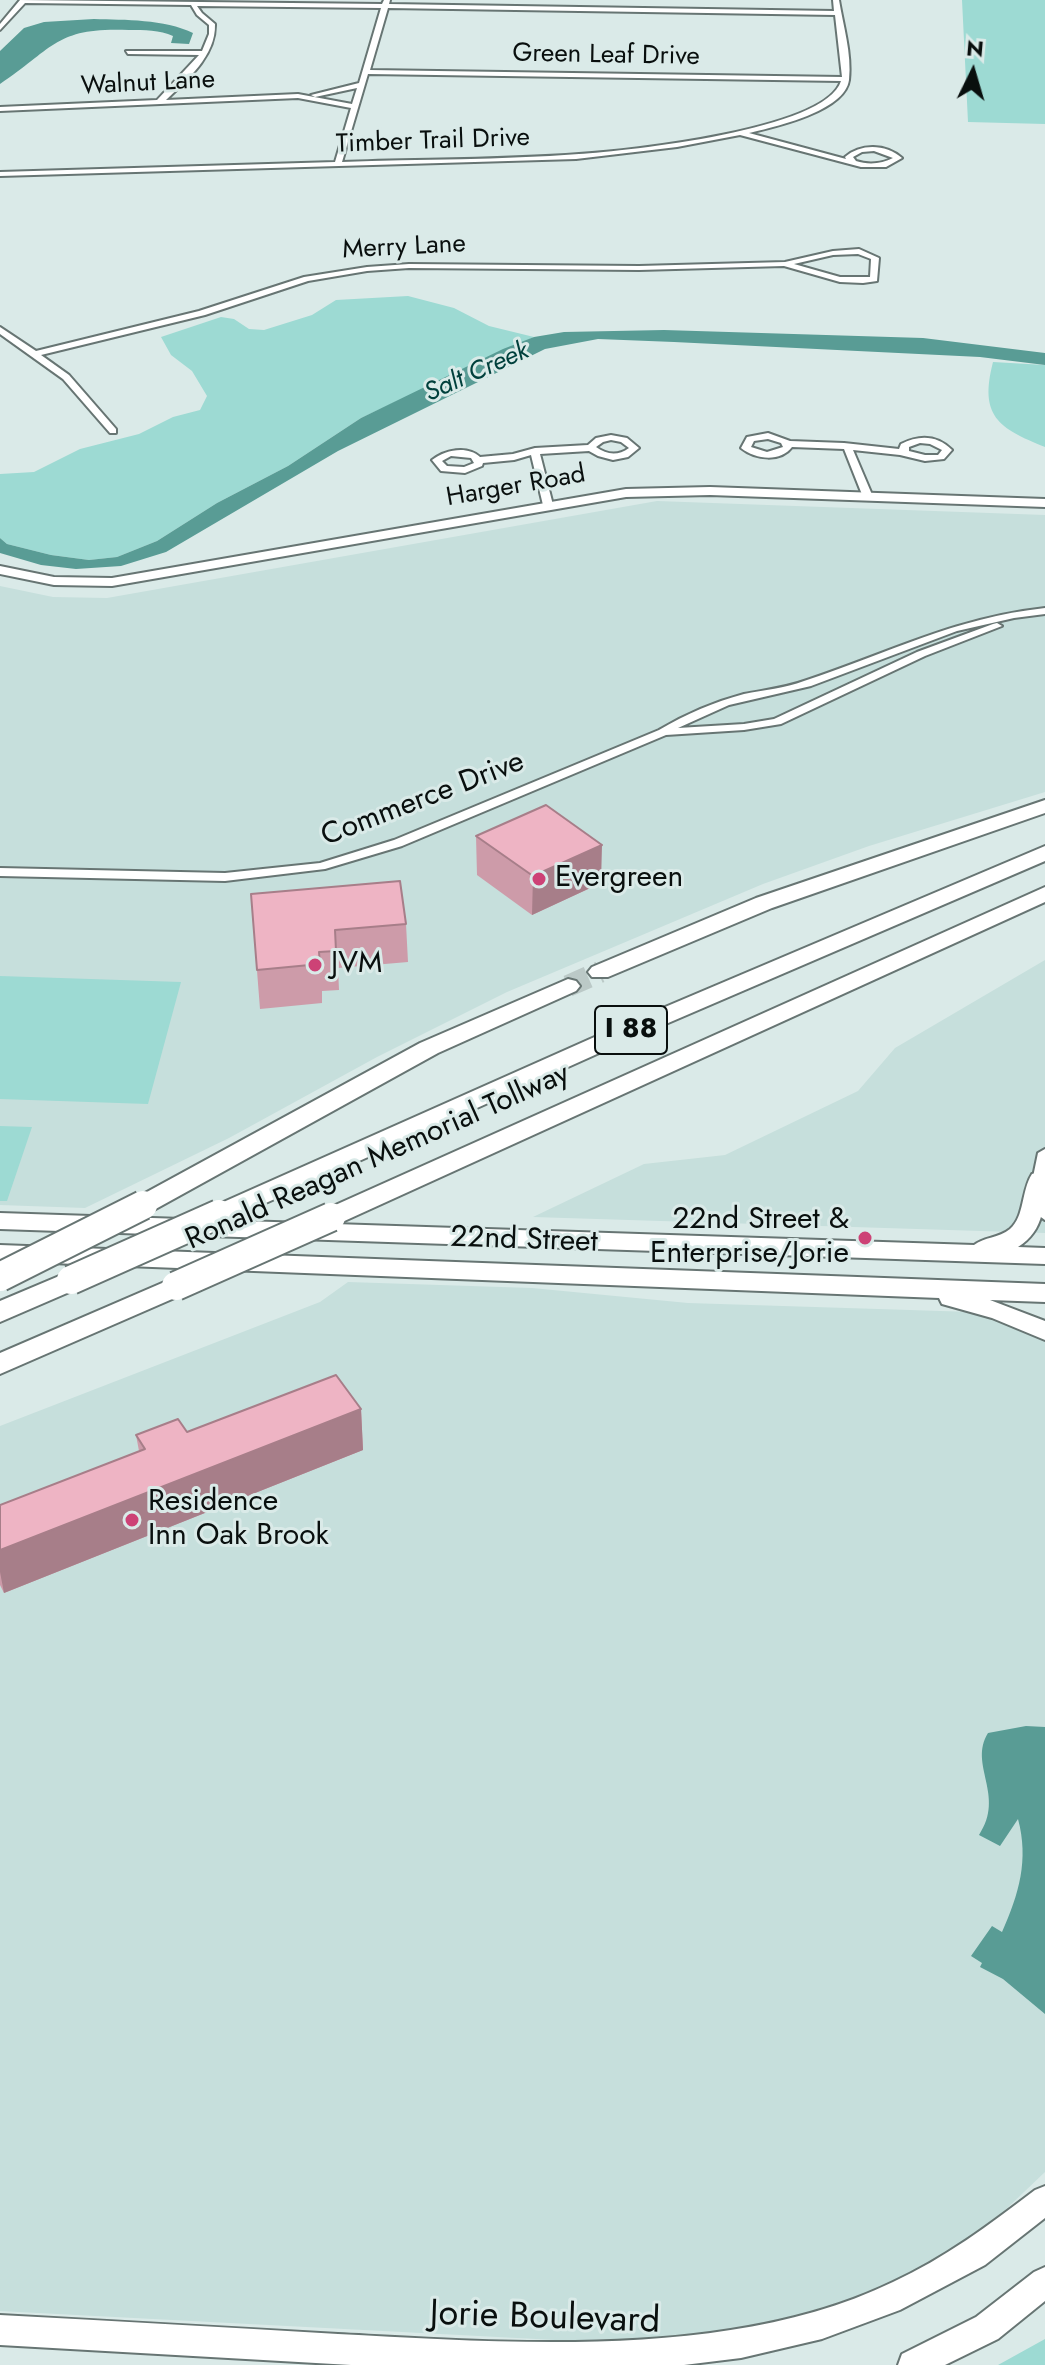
<!DOCTYPE html>
<html>
<head>
<meta charset="utf-8">
<style>
	body { margin:0 }
	#map { position:relative; width:1045px; height:2365px; overflow:hidden; background:#daeae8; font-family:Jost,sans-serif }
	canvas { display:block }
	.north { position:absolute; left:933px; top:32px; width:80px; height:80px; -webkit-text-stroke:6px #daeae8; paint-order:stroke; rotate:5deg; font-size:22px; font-weight:700; line-height:32px; text-align:center; color:#090f0e }
	.north::after { content:''; display:block; margin:auto; width:28px; height:36px; background:#090f0e; clip-path:polygon(50% 0,100% 100%,50% 72%,0 100%) }
</style>
</head>
<body>
<div id="map">
<canvas width="1045" height="2365"></canvas>
<div class="north">N</div>
</div>
<script>
const context = document.querySelector('canvas').getContext('2d');
context.lineJoin = 'round';
function fillPath(path, color) {
  context.fillStyle = color;
  context.fill(path, 'evenodd');
}
function stroke(path, color, width, dash) {
  context.strokeStyle = color;
  context.lineWidth = width;
  context.lineCap = dash ? 'butt' : 'round';
  context.setLineDash(dash || []);
  context.stroke(path);
}
function drawText(font, color, halo, rows, align = 'center') {
  context.font = font + ' Jost,sans-serif';
  context.lineWidth = 6;
  context.setLineDash([]);
  context.textBaseline = 'middle';
  context.strokeStyle = halo;
  context.fillStyle = color;
  for (const [text, x, y, turn = 0] of rows) {
    context.save();
    context.translate(x, y);
    context.rotate((+turn || 0) * Math.PI / 180);
    context.textAlign = isNaN(turn) ? turn : align;
    if (halo) context.strokeText(text, 0, 0);
    context.fillText(text, 0, 0);
    context.restore();
  }
}
const built = new Path2D(`
	M657 501 1045 515V792L869 846 763 884 507 992 377 1057 229 1138 85 1208 0 1205V586L53 597 107 598Z
	M1045 960V1233L533 1217 644 1164 725 1155 858 1091 895 1048Z
	M348 1282 532 1288 688 1303 973 1312 992 1314 1045 1338V2172L980 2234 923 2270 868 2297 775 2327 647 2342 555 2340 0 2311V1426L320 1302Z`);
const green = new Path2D(`
	M962 0H1045V124L968 122Z
	M408 296 454 308 489 326 534 337 361 418 288 466 217 503 157 541 117 557 89 560 51 555 7 544 0 538V474L34 472 80 449 139 434 173 417 200 410 207 396 192 371 171 355 161 337 221 317 234 319 249 329 264 330 312 315 336 300Z
	M993 362 1045 365V447C998 428 979 416 993 362Z
	M0 976 181 982 148 1104 0 1099Z
	M0 1126 32 1127 7 1201H0Z
	M1045 2339V2365H998Z`);
const water = new Path2D(`
	M94 19C125 20 164 19 193 33L189 44 171 43 173 36C160 30 144 30 129 30 56 27 55 47 0 84V51L24 28 44 22Z
	M664 330 923 338 1045 353V365L980 357 674 342 598 339 545 349 338 451 166 552 121 566 76 569 41 565 0 553V538L7 544 51 555 89 560 117 557 157 541 217 503 288 466 361 418 503 349 534 337 564 332Z
	M1026 1726 1045 1727V2014L1003 1979 980 1967 982 1963 971 1956 992 1926 1002 1932C1019 1894 1029 1860 1018 1819L1000 1846 979 1835C1006 1795 968 1765 988 1733Z`);
const motorwayTunnel = new Path2D(`
	M568 986 600 972`);
const minor = new Path2D(`
	M20 0 382 4 384 0H390L389 4 834 11 833 0H839C843 25 852 54 849 80 845 111 775 127 749 133L846 159 845 157C861 143 886 144 902 158L886 167H861L740 135 677 147 576 159 0 176V172L335 162 351 108 298 98 0 111V107L157 100 199 55 128 54 126 51H202L209 34V25L197 15 191 5 25 3 0 30V24ZM197 6 381 8 359 83 311 95 315 97 357 88 352 104 298 94 166 100C187 80 216 56 215 24L202 13ZM388 8 835 15 842 77 370 70ZM368 74 841 81C826 130 628 151 579 154 501 160 421 159 342 162ZM874 151 893 158C882 164 868 165 856 161L853 157 862 152Z
	M859 249 879 258 877 281 863 283 840 282 784 266 639 270 409 268 367 271 308 281 205 315 41 355 69 375 116 429V433H110L63 379 0 334V327L36 351 199 311 304 277 367 267 409 264 639 266 785 262 833 251ZM858 254 871 259 870 277H840L794 264 833 255Z
	M768 433 790 441 844 443 899 449 901 444C919 435 937 435 952 450L944 459 925 461 900 455 853 450 873 497 868 500 863 497 844 449 792 447C781 462 756 460 741 448L747 437ZM768 439 781 443 783 447 767 452 751 447 754 441ZM920 443 930 444 942 450 938 455H925L909 451V447Z
	M611 435 627 438 639 448 628 457 613 460 598 456 589 451 540 454 553 505 548 508 543 505 531 455 514 460 483 463 482 466 465 473 441 471 432 460C445 450 467 445 480 457L513 454 535 448 588 445 596 438ZM611 440 621 442 629 448C618 456 607 455 596 447L603 442ZM451 456 471 458 474 463 464 467 447 466 442 461Z
	M1045 608V614L1014 618 957 631 811 686 729 705 678 728 744 724 774 719 917 652 993 624 997 623 1002 626 925 656 781 724 744 730 666 735 402 846 325 869 225 881 0 876V868L225 873 320 863 394 840 659 730C686 714 714 702 744 694 764 690 785 688 804 681 889 653 954 618 1045 608Z
	M1045 1149V1220L1038 1215 1033 1177 1038 1153Z`);
const tertiary = new Path2D(`
	M710 487 1045 499V507L710 495 626 497 112 586 54 585 0 574V566L54 577 112 578 626 489Z`);
const secondary = new Path2D(`
	M1045 2186V2218L985 2265 900 2310 822 2339 741 2358 684 2365H351L0 2345V2315C113 2321 226 2327 338 2334 513 2343 732 2360 893 2282 945 2258 989 2225 1035 2190Z
	M1045 2267V2301L998 2339 945 2365H898L902 2354 976 2317 1034 2272Z`);
const primary = new Path2D(`
	M1040 1172 1045 1174C1045 1203 1045 1230 1018 1247L1045 1248V1264L0 1229V1213L974 1245C984 1237 999 1238 1010 1229 1025 1216 1021 1191 1032 1174Z
	M0 1245 1045 1284V1302L990 1300 1045 1321V1340L992 1318 942 1304 939 1298 0 1261Z`);
const motorway = new Path2D(`
	M1045 800V813L772 908 608 977H592L588 972 592 967 756 898Z
	M1045 846V861L617 1045 228 1220 219 1223 210 1220 206 1214 210 1208 599 1035Z
	M1045 887V902L340 1223 331 1226 322 1223 318 1217 322 1211Z
	M568 979 576 981 580 986 576 991 438 1053 152 1211 143 1214 134 1211 130 1205 134 1199 420 1043Z
	M71 1271 81 1273 85 1280 81 1287 0 1322V1301Z
	M176 1277 186 1279 190 1286 186 1293 0 1374V1353Z`);
const motorwayBridge = new Path2D(`
	M0 1277 143 1205
	M71 1280 219 1214
	M176 1286 331 1217`);
const wall = new Path2D(`
	M476 836 601 883 532 915 477 875Z
	M251 894 406 924 408 962 338 968 339 990 322 991V1003L260 1009Z
	M361 1409 363 1450 4 1593 0 1585V1505L139 1451 136 1435 187 1432Z`);
const shadedWall = new Path2D(`
	M602 845 601 883 532 915 533 876Z
	M361 1409 363 1450 4 1593 0 1572V1550Z`);
const building = new Path2D(`
	M546 805 602 845 533 876 476 836Z
	M400 881 406 924 335 930 336 951 319 952 320 964 257 970 251 894Z
	M336 1375 361 1409 0 1550V1505L145 1449 136 1435 178 1419 187 1432Z`);
const markers = [
	[539,879,8,"#cd4276"],
	[315,965,8,"#cd4276"],
	[865,1238,8,"#cd4276"],
	[132,1520,8,"#cd4276"]
];
const farStreetnames = [
	["Green Leaf Drive",606,56,1],
	["Walnut Lane",148,84,-3],
	["Timber Trail Drive",433,142,-2],
	["Merry Lane",404,248,-3],
	["Harger Road",516,487,-10]
];
const farWaternames = [
	["Salt Creek",477,373,-24]
];
const shields = [
	[631,1030,72]
];
const shieldNames = [
	["I 88",631,1030]
];
const streetNames = [
	["Commerce Drive",423,800,-21],
	["Ronald Reagan Memorial Tollway",378,1158,-24],
	["22nd Street",524,1241,2]
];
const poiNames = [
	["Evergreen",555,879],
	["JVM",331,965],
	["22nd Street &",849,1221,"right"],
	["Enterprise/Jorie",849,1255,"right"],
	["Residence",148,1503],
	["Inn Oak Brook",148,1537]
];
const nearStreetnames = [
	["Jorie Boulevard",545,2319,2]
];
fillPath(built, '#c6dfdc');
fillPath(green, '#9ddad3');
fillPath(water, '#599c95');
stroke(motorwayTunnel, '#bbc9c7', 22, [22, 11]);
stroke(minor, '#677573', 4);
stroke(tertiary, '#677573', 4);
stroke(secondary, '#677573', 4);
stroke(primary, '#677573', 4);
stroke(motorway, '#677573', 4);
fillPath(minor, '#fff');
fillPath(tertiary, '#fff');
fillPath(secondary, '#fff');
fillPath(primary, '#fff');
fillPath(motorway, '#fff');
stroke(motorwayBridge, '#677573', 32, []);
stroke(motorwayBridge, '#fff', 28);
fillPath(wall, '#cd9ba9');
fillPath(shadedWall, '#a77e89');
fillPath(building, '#eeb4c4');
stroke(building, '#a77e89', 2);
for (const [x, y, r, color] of markers) {
  const dot = new Path2D();
  dot.arc(x, y, r, 0, 2 * Math.PI);
  context.fillStyle = color;
  context.fill(dot);
  stroke(dot, '#daeae8', 3);
}
drawText('26px', '#090f0e', '#daeae8', farStreetnames);
drawText('italic 26px', '#00403c', '#daeae8', farWaternames);
for (const [x, y, w] of shields) {
  const box = new Path2D();
  box.roundRect(x - w / 2, y - 24, w, 48, 6);
  context.fillStyle = '#daeae8';
  context.fill(box);
  stroke(box, '#090f0e', 2);
}
drawText('bold 28px', '#090f0e', null, shieldNames);
drawText('30px', '#090f0e', '#daeae8', streetNames);
drawText('30px', '#090f0e', '#daeae8', poiNames, 'left');
drawText('36px', '#090f0e', '#daeae8', nearStreetnames);
</script>
</body>
</html>
